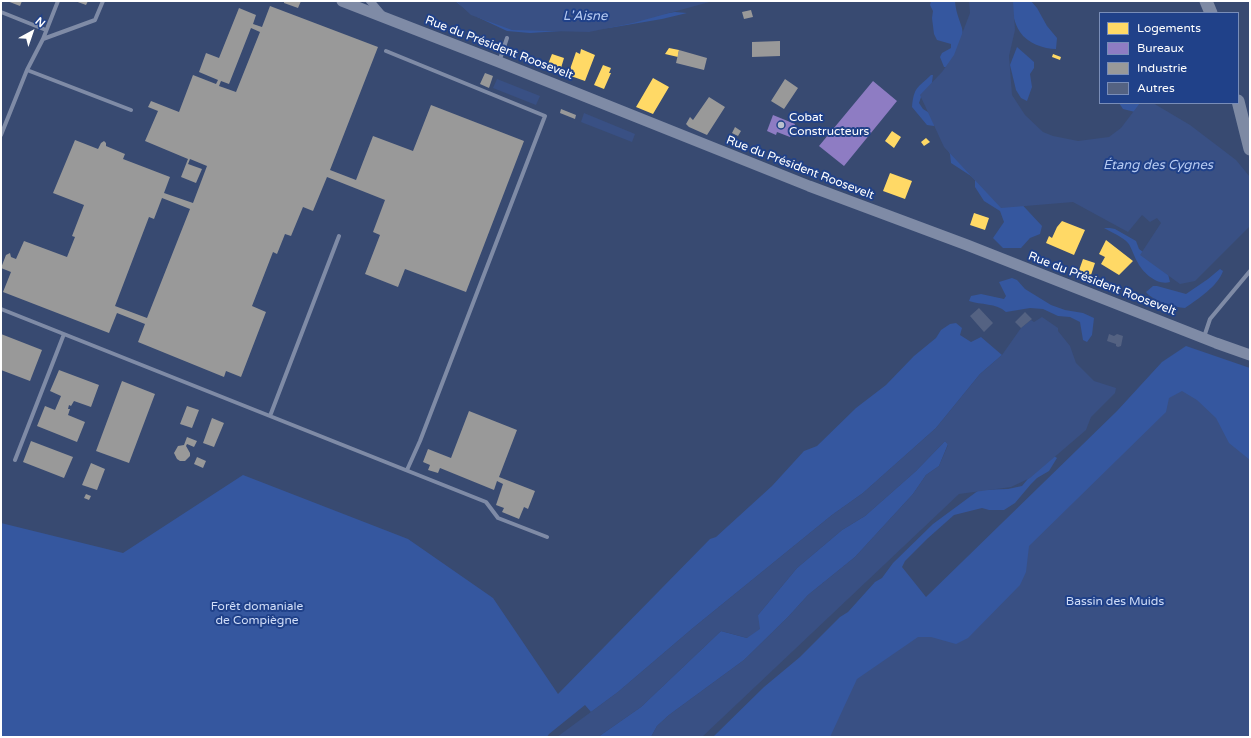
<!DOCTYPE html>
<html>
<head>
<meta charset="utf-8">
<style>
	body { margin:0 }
	#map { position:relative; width:1251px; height:738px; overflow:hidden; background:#384a71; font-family:"Varela Round",sans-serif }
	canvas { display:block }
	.frame { position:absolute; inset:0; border:2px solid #fff; pointer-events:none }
	.legend { position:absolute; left:1099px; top:12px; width:140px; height:92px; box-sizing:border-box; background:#204189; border:1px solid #798db8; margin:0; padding:5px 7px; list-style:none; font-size:12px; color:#fff }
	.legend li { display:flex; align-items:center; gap:8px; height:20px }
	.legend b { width:20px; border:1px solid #798db8 }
	.north { position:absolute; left:12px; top:12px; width:40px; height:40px; -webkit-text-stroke:3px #204189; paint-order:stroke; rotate:40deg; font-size:11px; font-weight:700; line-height:16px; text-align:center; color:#fff }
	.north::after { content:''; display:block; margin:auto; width:14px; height:18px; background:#fff; clip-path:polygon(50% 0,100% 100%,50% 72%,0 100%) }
</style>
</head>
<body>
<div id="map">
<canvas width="1251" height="738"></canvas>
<div class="frame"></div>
<ul class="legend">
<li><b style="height:11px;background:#ffd966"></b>Logements</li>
<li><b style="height:11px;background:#8e7cc3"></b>Bureaux</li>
<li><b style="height:11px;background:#999"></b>Industrie</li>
<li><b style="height:11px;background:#546282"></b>Autres</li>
</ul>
<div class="north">N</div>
</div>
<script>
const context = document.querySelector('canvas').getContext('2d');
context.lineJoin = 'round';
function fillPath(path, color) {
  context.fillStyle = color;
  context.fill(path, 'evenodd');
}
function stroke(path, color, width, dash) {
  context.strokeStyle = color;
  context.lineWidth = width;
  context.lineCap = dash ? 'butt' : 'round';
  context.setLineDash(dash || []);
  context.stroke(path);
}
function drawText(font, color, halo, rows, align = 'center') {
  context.font = font + ' "Varela Round",sans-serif';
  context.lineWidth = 4;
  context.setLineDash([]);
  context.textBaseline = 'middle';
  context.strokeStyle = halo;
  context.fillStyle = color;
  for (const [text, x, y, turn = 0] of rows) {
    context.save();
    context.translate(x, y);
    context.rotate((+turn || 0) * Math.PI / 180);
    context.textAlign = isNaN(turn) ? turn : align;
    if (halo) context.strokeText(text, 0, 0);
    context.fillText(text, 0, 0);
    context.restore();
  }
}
const green = new Path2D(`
	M455 1H464L623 20 675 12 687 13 662 19 609 28 530 33 507 31 473 15Z
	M931 1H955C956 13 959 18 962 28 965 41 957 56 951 67H944L940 57 942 53 951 48V44L937 40 934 34 932 18 933 11 930 5Z
	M1010 1H1031L1037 8 1047 26 1057 38 1056 49C1044 49 1027 43 1020 32 1014 23 1012 11 1010 1Z
	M1017 47 1034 62V68L1030 74 1032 87 1027 101 1021 98 1016 90 1010 65Z
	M931 75H933L931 89 921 97 919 103 923 109 936 117 934 126 927 125 912 107C914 86 918 88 931 75Z
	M1119 103H1140L1135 112 1123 109Z
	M944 142 1015 197 1042 226 1040 234 1030 238 1021 248H1003L993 238 1004 222 1000 211 984 201 975 187V180L971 176 951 163 950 154Z
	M1104 228H1110L1115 229 1136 241 1139 249 1167 270 1170 282C1158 286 1143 273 1138 263 1134 257 1132 248 1128 243 1123 237 1111 232 1104 228Z
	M1220 269 1223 271C1218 286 1198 299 1185 308 1174 307 1153 301 1146 292L1153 286H1157L1186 294 1208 279Z
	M1012 278 1017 280 1025 289 1051 305 1065 310 1083 313 1094 318 1092 335 1087 342 1083 340 1080 322 1070 317 1058 316 1043 309 1030 308 1006 312C996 303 981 305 969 301L971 296 981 294 1004 299 1006 296 999 282Z
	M956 323 962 328 960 335 971 342 981 337 1002 355 980 374 936 428 863 493 832 515 693 628 618 692 591 712 585 705 549 734 547 737H1V523L123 553 243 475 408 539 493 598 558 694 710 539 716 537 772 486 804 451 817 446 856 408 886 385 914 356 936 338 941 330 950 324Z
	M1186 346 1250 368V737H713L764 687 800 657 840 617 848 612 875 582 882 578 893 563 933 524 979 490 1008 489 1022 486 1047 456 1051 454 1057 458 1049 471 1037 478 1031 484 1015 503 1004 510H989L982 508 954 515 927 539 905 561 902 567 926 597 1117 411 1162 362Z
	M945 441 948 444 939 466 926 475 913 494 855 557 808 595 788 617 744 660 669 715 657 726 651 737H598L641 707 721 631 747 638 758 615 797 568 842 530 865 516 916 471Z`);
const water = new Path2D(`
	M456 1H713L633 23 589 32 512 30 471 15Z
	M969 1H1013L1015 30 1009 56 1012 95 1025 115 1043 132 1053 136 1078 141 1109 137 1121 128 1140 103H1153L1190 125 1236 160 1250 177V226L1195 281 1180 284 1140 255 1161 223 1157 218 1150 222 1142 215 1128 232 1073 202 1001 208 944 147 920 95 942 72 954 55 970 13Z
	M497 79 540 96 536 105 493 88Z
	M584 113 635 134 632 142 581 122Z
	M1042 317 1058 328V331L1070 346 1076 363 1094 381 1116 388 1115 393 1091 417 1086 430 1030 478 1011 487 959 494 702 737H651L657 726 669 715 744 660 788 617 808 595 855 557 913 494 926 475 939 466 948 445 945 441 916 471 865 516 842 530 797 568 758 615 760 629 747 638 721 631 641 707 598 737H557L618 692 693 628 832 515 863 493 936 428 980 374 1002 355 1021 328 1031 320 1034 322Z
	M1182 391 1197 400 1216 418 1229 443 1250 460V737H830L857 679 918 637H931L956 644 968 638 1020 585 1026 572 1029 546 1166 412 1169 398Z`);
const homes = new Path2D(`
	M669 48 679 50 678 57 665 54Z
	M581 49 595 55 585 81 568 75 576 52 580 54Z
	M552 54 564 58 561 68 548 64Z
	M1053 54 1061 57 1060 60 1052 57Z
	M603 65 611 68 609 73H611L604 89 594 85Z
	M653 78 669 87 653 114 636 107Z
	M892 131 901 137 894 148 885 141Z
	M926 138 930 142 924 146 921 142Z
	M890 173 912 181 905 199 883 191Z
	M842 181 848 183 846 188 840 185Z
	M974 213 989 218 985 230 970 225Z
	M1062 221 1085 230 1074 255 1046 243 1049 236 1052 238 1057 227Z
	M1106 240 1133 261 1119 275 1101 264 1105 257 1099 254Z
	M1083 259 1095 263 1089 281 1077 276Z`);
const offices = new Path2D(`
	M873 81 897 101 844 166 819 146Z
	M773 115 795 124 790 137 777 132 776 135 767 131Z`);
const industry = new Path2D(`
	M7 1H22L20 6Z
	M75 1H88L86 5Z
	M284 1H301L298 8 284 3Z
	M270 6 378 47 330 170 356 180 373 136 413 151 431 105 524 141 466 292 405 269 398 287 365 274 380 235 373 232 385 200 327 177 313 211 303 207 291 236 285 234 277 254 273 252 252 306 266 312 241 377 226 371 224 377 138 342 145 324 117 313 109 333 3 292 11 272 1 268 6 255 10 253 11 257 16 259 24 241 67 257 75 237 72 236 84 205 53 193 75 140 98 149 101 143 104 141 106 143V146L125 154 123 159 170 177 164 193 193 203 207 166 190 159 188 164 202 169 196 183 181 177 188 159 145 141 158 111 148 107 151 101 179 112 193 75 216 84 218 80 199 72 206 53 219 58 239 8 256 15 253 24 262 27ZM251 28 260 32 236 92 219 86 221 81 229 84ZM162 198 190 209 147 318 115 306 149 217 154 219Z
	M751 10 753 17 744 19 742 12Z
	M780 41V56L752 57V42Z
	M679 50 707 58 704 70 676 63Z
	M485 73 493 76 489 88 480 84Z
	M785 79 798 88 784 109 771 101Z
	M709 97 725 107 707 135 689 127 686 124 690 117 693 120Z
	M561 109 576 115 575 119 560 113Z
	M735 127 741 131 738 136 732 133Z
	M1 334 42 350 30 381 1 370Z
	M59 370 99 385 91 407 74 401 71 406 69 405 68 409H70L68 415 85 422 77 442 37 426 45 406 55 410 61 396 50 391Z
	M122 381 155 394 129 463 96 451Z
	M187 406 199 410 192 428 180 424Z
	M469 411 517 430 499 477 535 491 528 509 524 507 519 519 502 512 504 508 496 505 503 484 497 481 494 490 440 468 438 473 428 470 430 465 423 462 428 449 451 458Z
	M212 418 224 423 214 447 203 443Z
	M187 437 197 441 194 447 187 444 186 446 190 453V456L185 461H180L177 459 174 453 178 446 184 445Z
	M31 441 73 457 64 478 23 462Z
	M197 457 206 461 203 468 194 464Z
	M91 463 105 469 97 490 82 485Z
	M86 494 91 496 89 500 84 498Z`);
const building = new Path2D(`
	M979 308 993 323 984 332 970 316Z
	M1025 312 1032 319 1021 328 1015 322Z
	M1109 334 1114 336 1117 334 1123 336 1121 346 1118 347 1116 346V344L1107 341Z`);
const service = new Path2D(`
	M1 12 46 30
	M43 39 95 20 103 1
	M386 51 545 116 420 441 407 470
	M499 62 507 38
	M27 70 131 110
	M1 135 27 70 43 39 58 1
	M1 309 486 502 498 518 547 537
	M1204 337 1210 319 1250 271
	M270 416 339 236
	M15 460 64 334`);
const minor = new Path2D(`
	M370 1 383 16`);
const tertiary = new Path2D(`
	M342 1 499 62 809 186 967 245 1216 343 1250 355`);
const primary = new Path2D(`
	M1206 1 1211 13
	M1238 101 1250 149`);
const markers = [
	[781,125,4,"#b9c0cd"]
];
const streetNames = [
	["Rue du Président Roosevelt",499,48,21],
	["Rue du Président Roosevelt",800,168,21],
	["Rue du Président Roosevelt",1102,284,21]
];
const poiNames = [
	["Cobat",789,118],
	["Constructeurs",789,132]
];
const parkNames = [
	["Bassin des Muids",1115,602],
	["Forêt domaniale",257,607],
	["de Compiègne",257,621]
];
const waterNames = [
	["L'Aisne",585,17],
	["Étang des Cygnes",1158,166]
];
fillPath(green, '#35579f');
fillPath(water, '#395084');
fillPath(homes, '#ffd966');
fillPath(offices, '#8e7cc3');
fillPath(industry, '#999');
fillPath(building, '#546282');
stroke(service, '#7f8ba6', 4);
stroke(minor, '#7f8ba6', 8);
stroke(tertiary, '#7f8ba6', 11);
stroke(primary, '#7e8aa4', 13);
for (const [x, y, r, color] of markers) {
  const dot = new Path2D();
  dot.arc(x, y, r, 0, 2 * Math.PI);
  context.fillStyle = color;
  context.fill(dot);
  stroke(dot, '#204189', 1.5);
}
drawText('12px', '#fff', '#204189', streetNames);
drawText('12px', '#fff', '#204189', poiNames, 'left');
drawText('12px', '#d0ddf8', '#204189', parkNames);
drawText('italic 13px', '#b7cbf2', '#204189', waterNames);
</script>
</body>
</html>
